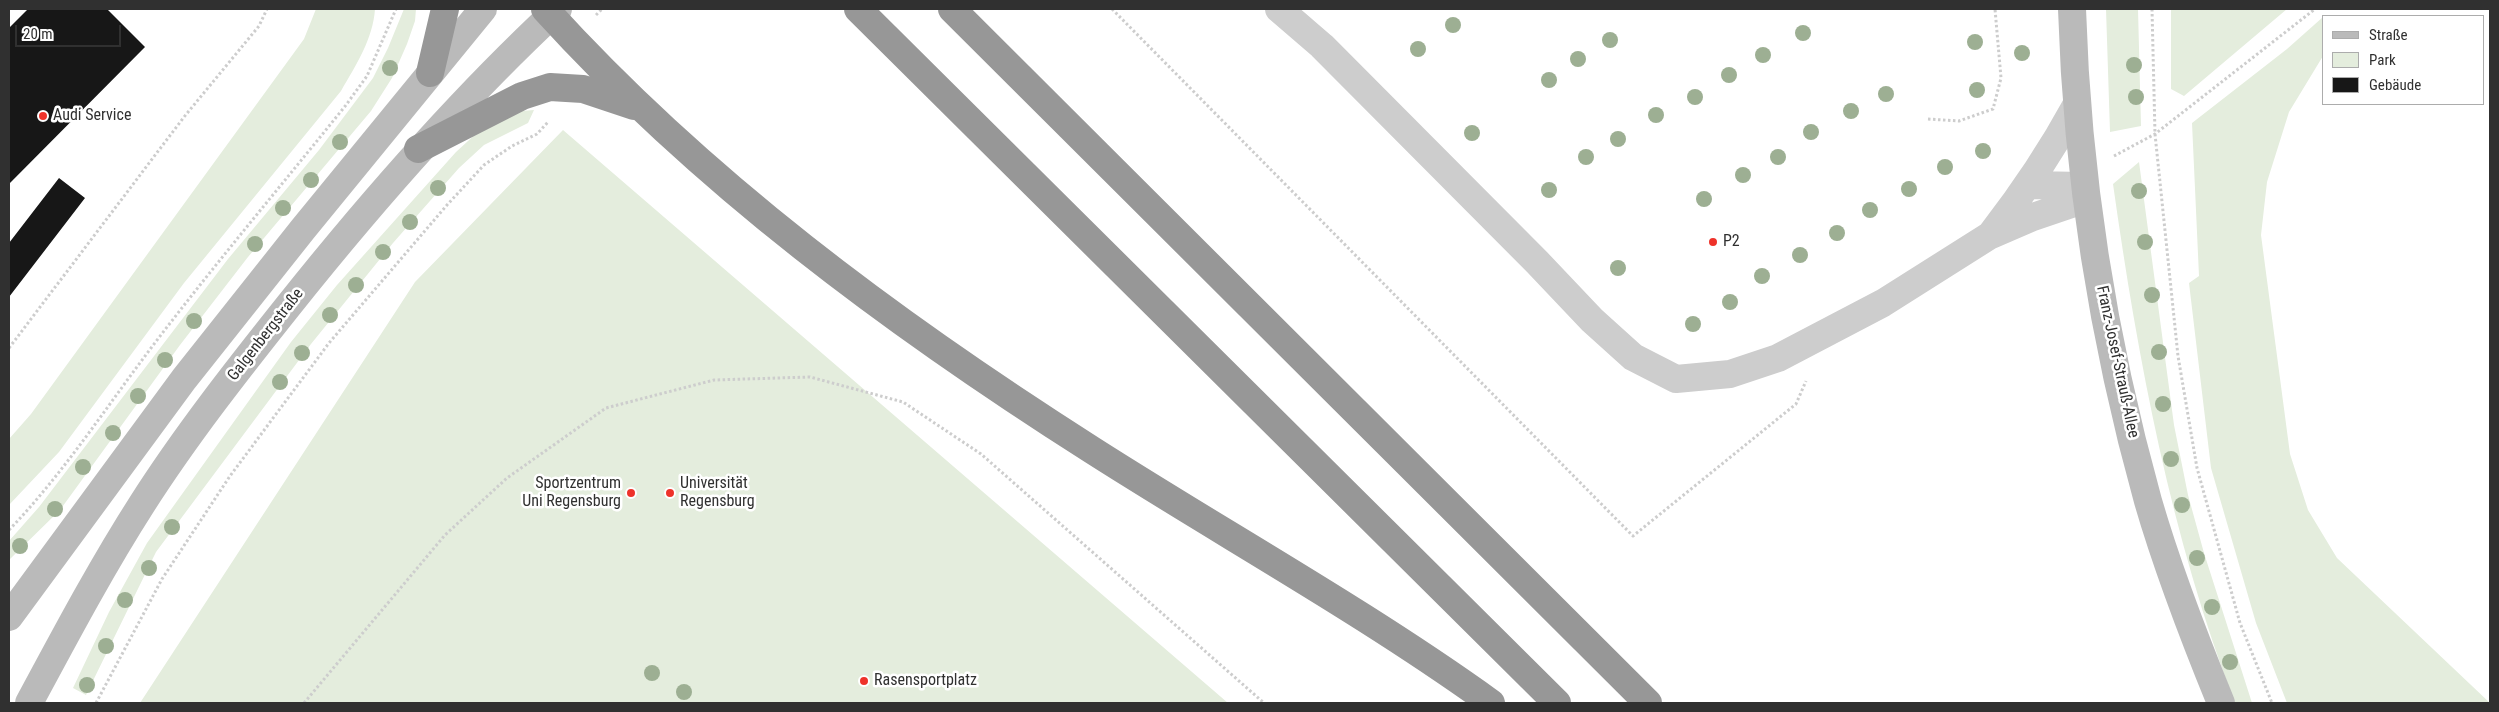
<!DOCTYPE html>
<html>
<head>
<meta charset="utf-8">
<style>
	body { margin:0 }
	#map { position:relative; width:2499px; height:712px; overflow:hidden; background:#fff; font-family:"Roboto Condensed",sans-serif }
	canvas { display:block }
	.frame { position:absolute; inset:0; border:10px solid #303030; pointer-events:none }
	.legend { position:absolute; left:2322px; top:15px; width:162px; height:90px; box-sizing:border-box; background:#fff; border:1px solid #acacac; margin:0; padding:6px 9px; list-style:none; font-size:15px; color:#303030 }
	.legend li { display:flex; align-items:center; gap:10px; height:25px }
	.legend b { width:25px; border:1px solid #acacac }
	.scale { position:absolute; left:15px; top:25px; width:106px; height:22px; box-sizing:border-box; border:2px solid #303030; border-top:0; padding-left:6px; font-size:15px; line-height:18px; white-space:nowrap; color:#303030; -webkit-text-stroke:4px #fff; paint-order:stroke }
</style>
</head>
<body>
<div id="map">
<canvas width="2499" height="712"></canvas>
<div class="frame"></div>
<ul class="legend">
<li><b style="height:6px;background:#bababa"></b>Straße</li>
<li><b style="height:14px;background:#e4eddd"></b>Park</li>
<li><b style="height:14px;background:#171717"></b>Gebäude</li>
</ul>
<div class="scale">20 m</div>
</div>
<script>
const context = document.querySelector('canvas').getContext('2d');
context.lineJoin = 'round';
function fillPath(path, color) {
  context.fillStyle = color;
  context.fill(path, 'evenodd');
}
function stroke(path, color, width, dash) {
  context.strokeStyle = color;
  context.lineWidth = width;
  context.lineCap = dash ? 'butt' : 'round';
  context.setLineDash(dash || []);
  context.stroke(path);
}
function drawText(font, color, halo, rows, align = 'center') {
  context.font = font + ' "Roboto Condensed",sans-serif';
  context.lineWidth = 5;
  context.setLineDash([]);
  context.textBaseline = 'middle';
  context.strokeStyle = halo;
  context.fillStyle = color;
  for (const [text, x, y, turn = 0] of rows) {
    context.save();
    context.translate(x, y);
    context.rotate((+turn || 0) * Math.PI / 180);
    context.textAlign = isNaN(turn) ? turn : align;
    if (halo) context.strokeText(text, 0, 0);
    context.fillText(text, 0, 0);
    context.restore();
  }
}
const green = new Path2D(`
	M316 9H375C373 39 356 65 341 91L184 283 59 452 9 505V439L31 414 304 39Z
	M404 9H416L415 21 407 44 392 78 371 111 248 257 180 345 60 510 9 560V541L39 507 228 259 319 150 373 78 388 48Z
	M2106 9H2138L2141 126 2110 132Z
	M2171 9H2287L2184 96 2171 89Z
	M2323 17V56L2289 112 2267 182 2261 235 2290 454 2308 510 2337 558 2490 703H2287L2256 623 2211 468 2189 283 2199 276 2192 123 2287 49Z
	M534 110 528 123 484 145 459 168 393 243 311 344 156 552 86 695 73 688 109 612 147 543 291 342 337 285 456 152 480 130 522 111Z
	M563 130 1228 703H140L415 282Z
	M2139 162 2174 425 2188 495 2204 553 2252 703H2235C2171 537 2138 361 2113 184Z`);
const building = new Path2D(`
	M28 9H107L145 47 9 184V28Z
	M59 178 85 198 9 297V243Z`);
const path = new Path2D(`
	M1112 9 1633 536 1796 404 1806 381
	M2152 9 2155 134 2178 356 2197 468 2240 623 2272 703
	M596 15 602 9
	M1928 119 1959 121 1993 109 2001 78 1995 9
	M2114 156 2155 134 2315 9
	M9 348 184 117 259 26 267 9
	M9 530C62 475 105 409 151 348 214 265 281 186 346 105L367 76 396 9
	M96 703 162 579 230 476 329 343 447 205 484 165 512 146 537 134 548 122
	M304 703 445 535 507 478 606 408 714 380 810 377 903 402 981 454 1264 703`);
const street = new Path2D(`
	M1279 9 1322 46 1537 262 1592 320 1633 357 1676 379 1730 374 1778 358 1883 303 1989 236 2033 217 2086 199
	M2029 185 2084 186
	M1992 233C2024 192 2052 150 2077 104`);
const secondary = new Path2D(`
	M2072 9C2077 175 2103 340 2148 501 2168 570 2194 637 2221 703
	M9 617 184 379 303 229 483 9
	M29 703C65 636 101 568 142 504 186 435 238 369 289 305 372 201 460 100 558 9`);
const highway = new Path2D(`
	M545 9C703 183 894 324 1092 450 1225 535 1363 611 1491 703
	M858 9 1557 703
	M952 9 1648 703
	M430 73 445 9
	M418 149 522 96 550 87 583 89 634 106`);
const trees = [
	[1453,25],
	[1803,33],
	[1610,40],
	[1975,42],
	[1418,49],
	[2022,53],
	[1763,55],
	[1578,59],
	[2134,65],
	[390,68],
	[1729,75],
	[1549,80],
	[1977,90],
	[1886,94],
	[1695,97],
	[2136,97],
	[1851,111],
	[1656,115],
	[1811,132],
	[1472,133],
	[1618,139],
	[340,142],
	[1983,151],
	[1586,157],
	[1778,157],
	[1945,167],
	[1743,175],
	[311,180],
	[438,188],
	[1909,189],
	[1549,190],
	[2139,191],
	[1704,199],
	[283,208],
	[1870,210],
	[410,222],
	[1837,233],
	[2145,242],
	[255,244],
	[383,252],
	[1800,255],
	[1618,268],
	[1762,276],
	[356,285],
	[2152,295],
	[1730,302],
	[330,315],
	[194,321],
	[1693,324],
	[2159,352],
	[302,353],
	[165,360],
	[280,382],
	[138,396],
	[2163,404],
	[113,433],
	[2171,459],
	[83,467],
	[2182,505],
	[55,509],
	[172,527],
	[20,546],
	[2197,558],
	[149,568],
	[125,600],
	[2212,607],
	[106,646],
	[2230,662],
	[652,673],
	[87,685],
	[684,692]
];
const markers = [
	[43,116,5,"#ee322a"],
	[1713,242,5,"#ee322a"],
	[631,493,5,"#ee322a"],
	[670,493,5,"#ee322a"],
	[864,681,5,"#ee322a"]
];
const poiNames = [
	["Audi Service",53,116],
	["P2",1723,242],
	["Sportzentrum",621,484,"right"],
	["Uni Regensburg",621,502,"right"],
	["Universität",680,484],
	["Regensburg",680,502],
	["Rasensportplatz",874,681]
];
const streetNames = [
	["Galgenbergstraße",266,335,-52],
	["Franz-Josef-Strauß-Allee",2117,362,78]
];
fillPath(green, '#e4eddd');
fillPath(building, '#171717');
stroke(path, '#cdcdcd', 3, [2.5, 2.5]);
stroke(street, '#cdcdcd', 28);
stroke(secondary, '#bababa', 28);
stroke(highway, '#979797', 28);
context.fillStyle = '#9daf93';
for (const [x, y] of trees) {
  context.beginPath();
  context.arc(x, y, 8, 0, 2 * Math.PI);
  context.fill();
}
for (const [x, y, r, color] of markers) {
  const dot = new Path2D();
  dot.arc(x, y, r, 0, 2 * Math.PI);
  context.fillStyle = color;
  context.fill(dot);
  stroke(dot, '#fff', 2);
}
drawText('16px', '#303030', '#fff', poiNames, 'left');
drawText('16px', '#303030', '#fff', streetNames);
</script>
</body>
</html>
